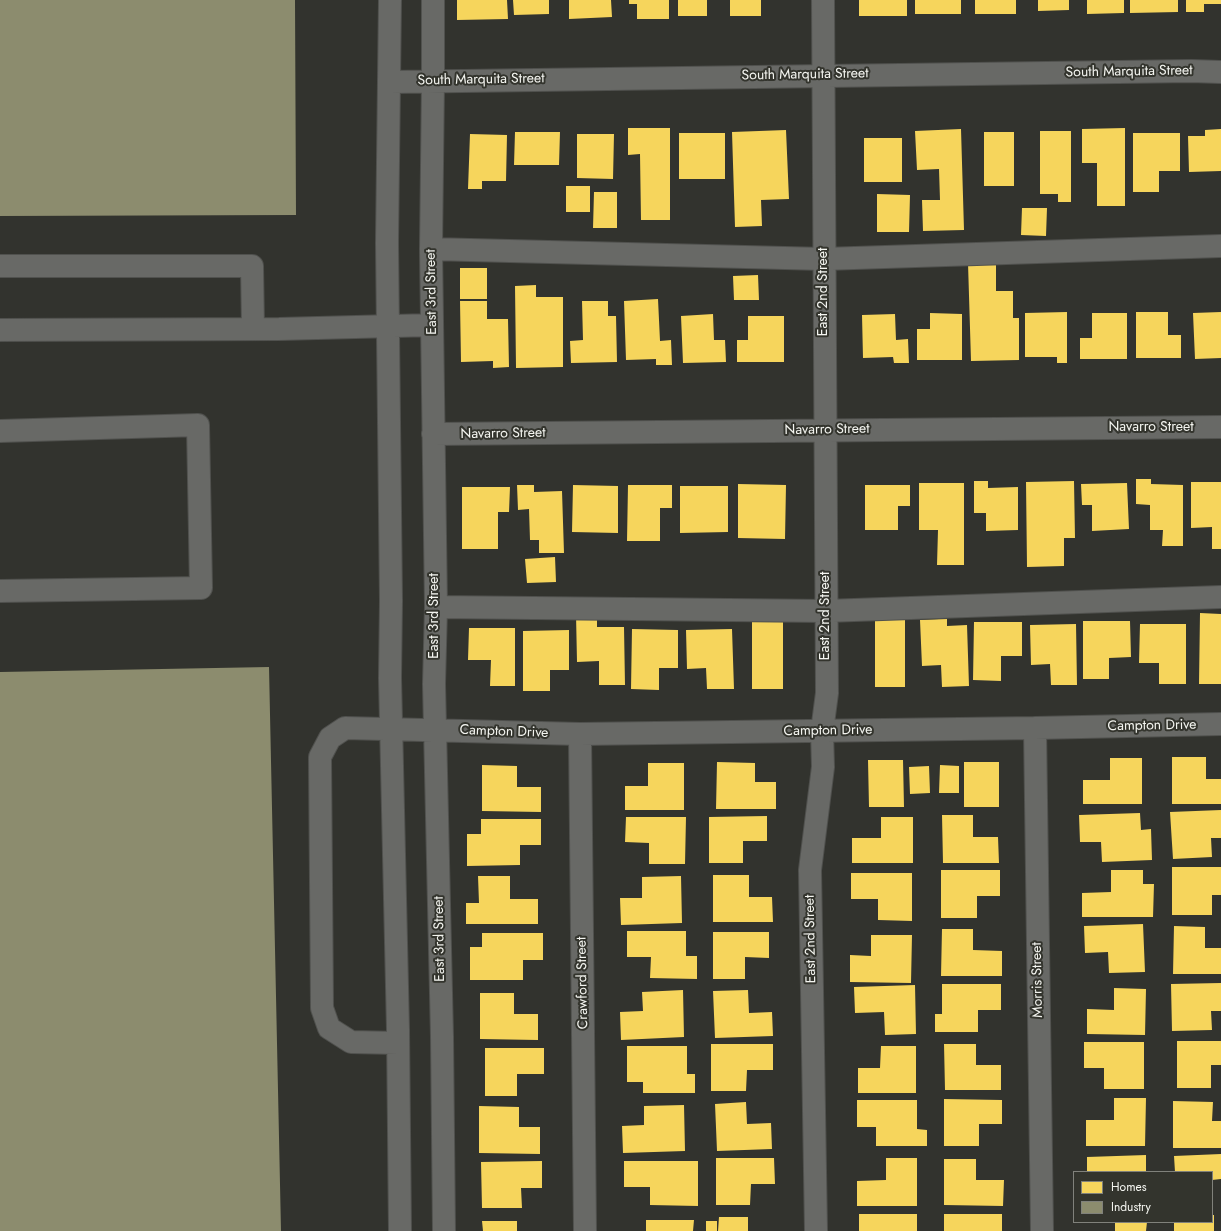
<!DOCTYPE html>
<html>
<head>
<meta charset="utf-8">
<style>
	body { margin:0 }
	#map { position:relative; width:1221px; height:1231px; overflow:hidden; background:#32332e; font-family:Jost,sans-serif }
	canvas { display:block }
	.legend { position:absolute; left:1073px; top:1171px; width:140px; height:52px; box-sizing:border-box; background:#33342d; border:1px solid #80817b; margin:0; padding:5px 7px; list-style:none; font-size:12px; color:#f4f5f0 }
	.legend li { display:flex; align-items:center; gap:8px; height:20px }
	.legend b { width:20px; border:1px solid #80817b }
</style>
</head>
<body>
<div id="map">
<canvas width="1221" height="1231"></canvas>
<ul class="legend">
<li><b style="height:11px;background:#f6d55c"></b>Homes</li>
<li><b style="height:11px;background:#8c8c6e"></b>Industry</li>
</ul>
</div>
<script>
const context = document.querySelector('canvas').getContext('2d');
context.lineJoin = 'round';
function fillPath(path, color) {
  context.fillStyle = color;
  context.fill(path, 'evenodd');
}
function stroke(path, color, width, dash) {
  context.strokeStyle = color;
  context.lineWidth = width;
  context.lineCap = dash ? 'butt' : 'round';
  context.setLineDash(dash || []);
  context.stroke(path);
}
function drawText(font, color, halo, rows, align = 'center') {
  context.font = font + ' Jost,sans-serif';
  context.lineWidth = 4;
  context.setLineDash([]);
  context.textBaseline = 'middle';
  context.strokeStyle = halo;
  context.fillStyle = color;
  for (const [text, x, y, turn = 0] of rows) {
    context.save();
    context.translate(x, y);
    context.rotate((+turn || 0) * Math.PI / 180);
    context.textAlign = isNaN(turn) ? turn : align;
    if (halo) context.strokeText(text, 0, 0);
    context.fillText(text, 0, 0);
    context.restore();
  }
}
const homes = new Path2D(`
	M457 0H507L508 19 457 20Z
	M513 0H549V14L514 15Z
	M569 0H611L612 17 569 19Z
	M629 0H669V19H637V4H629Z
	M678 0H707V16H678Z
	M730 0H761V16H730Z
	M859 0H907V16H859Z
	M915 0H961V14H915Z
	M975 0H1016V14H975Z
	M1038 0H1069V10L1038 11Z
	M1087 0H1124V13L1087 14Z
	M1130 0H1178V12L1130 13Z
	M1186 0H1221V4H1204V12H1186Z
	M628 128H670V220H641L640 154 628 155Z
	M1125 128V206H1097V163H1082V129Z
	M961 129 964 230 923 231 922 200H940L939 169 917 170 915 131Z
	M1221 129V171L1189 172 1188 136H1205V130Z
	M786 130 789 199 761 200 762 226 735 227 732 132Z
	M1040 131H1071V202H1058V194H1040Z
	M515 132H560L559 165H514Z
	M984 132H1014V186H984Z
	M679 133H725V179H679Z
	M1133 133H1180V171H1159V192H1133Z
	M470 134 507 135 506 181H482V189H468Z
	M577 134H614L613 179 577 178Z
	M864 138H902V182H864Z
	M566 186H590V212H566Z
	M594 192H617V228H593Z
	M877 194 910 195 909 232H877Z
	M1022 208H1047L1046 236 1021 235Z
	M968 263H996V291H1013V318H1019V360L971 361Z
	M460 268H487V299H460Z
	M758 275 759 300H734L733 276Z
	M536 285V297H563V367L516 368 515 286Z
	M658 299 660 341 671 340 672 365H656V359L626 360 624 301Z
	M460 301H487V319H508L509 367 493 368V361L461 362Z
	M582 301H608V316H616L617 362 571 363 570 341 583 340Z
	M1067 312V363H1057V357H1025V313Z
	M1136 312H1168V335H1181V358H1136Z
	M1221 312V358L1195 359 1193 313Z
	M930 313 962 314V360H917V329H930Z
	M1092 313H1127V359H1080V338H1092Z
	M713 314 714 340H725L726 362 683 363 681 316Z
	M895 314 896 340 908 339 909 363H894L893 357 863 358 862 315Z
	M748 316H784V362H737V340H748Z
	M1136 479H1151V484L1183 485V546H1162L1163 530H1150V505L1136 504Z
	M974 481H988V488L1018 487V530L986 531V513H974Z
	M1074 481 1075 538H1064V566L1027 567 1026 482Z
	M1191 482H1221V549H1212V527L1191 528Z
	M919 483H964V565H937L938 530H919Z
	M1127 483 1129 529 1092 531V505H1082L1081 484Z
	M738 484 786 485 785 539 738 538Z
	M517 485H534V492L562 491 564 553H539V540H530L529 509 518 510Z
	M573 485 618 486V533L572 532Z
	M628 485H672V508H660V541H627Z
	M865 485H910V506H898V530H865Z
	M680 486H728V532L680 533Z
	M462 487H510L509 512H498V549H462Z
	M555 557 556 582 527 583 525 559Z
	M1200 613 1221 614V684H1199Z
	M576 614H597V627H624L625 685H599V661L577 662Z
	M875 618H905V687H875Z
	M947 619V626L967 625 969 686 942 687 941 665 922 666 920 620Z
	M752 620H783V689H752Z
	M1083 621H1130L1131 657 1109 658V679H1083Z
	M974 622H1022V656H1001V681L973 680Z
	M1076 624 1077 685H1051L1050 664 1031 665 1030 625Z
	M1140 624H1186V684H1159V663H1139Z
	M469 628H515V686H490L491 660H468Z
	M632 629 678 630V668H659V690L631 689Z
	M732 629 734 689H707L706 668 687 669 686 630Z
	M569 630V670H550V691H523V631Z
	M1172 757H1206V779H1221V804H1172Z
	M1110 758H1142V804H1083V780H1110Z
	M868 760H903L904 807H869Z
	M717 762 755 763V782H776V809H716Z
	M964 762H999V807H964Z
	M648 763H684V810H625V786H648Z
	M482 765 517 766V787H541V812L482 811Z
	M940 765 959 766V793H939Z
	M929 766 930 793 910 794 909 767Z
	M1221 810V838H1211L1212 857 1173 859 1170 812Z
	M1140 813 1141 830 1151 829 1152 860 1102 862 1101 842H1080L1079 815Z
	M942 815H973V837H998L999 863H943Z
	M767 816V841H743V863H709V817Z
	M626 817H686L685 864H649V843L625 842Z
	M881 817H913V863H852V838H881Z
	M481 819H541V845H520V865L467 866V834H481Z
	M1172 867H1221V895H1212V915H1172Z
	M941 870H1000V896H977V918H941Z
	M1111 870H1143V884H1154L1153 917H1082V893L1111 892Z
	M851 873H912V921L878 920V899H851Z
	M713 875H749V897H772L773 922H713Z
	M478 876H510V899H538V924H466V903H479Z
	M681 876 682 923 621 925 620 898H642V877Z
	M1143 924 1145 972 1109 973 1108 952 1085 953 1084 926Z
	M1174 926 1205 927V948H1221V974H1173Z
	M942 929H973V950L1002 951V976H941Z
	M627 931H686V956H697V979L650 978 651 957H627Z
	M713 932H769V958L745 957V979H713Z
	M482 933H543V960H523V980H470V947H482Z
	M871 935H912L911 983 850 982V955L871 956Z
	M1221 983V1011H1211L1212 1030 1172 1031 1171 984Z
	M942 984H1001V1010H978V1032H935V1014H942Z
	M915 985 916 1034 885 1035 884 1012 855 1013 854 987Z
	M1114 988 1146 989 1145 1035 1087 1034V1009L1114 1010Z
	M683 990 684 1037 621 1040 620 1012 643 1011 642 992Z
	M748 990 749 1013 772 1012 773 1036 715 1038 713 991Z
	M480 993H514V1014H538V1040L480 1039Z
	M1177 1041H1221V1065H1211V1088H1177Z
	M1084 1042H1144V1089H1104V1068H1084Z
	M711 1044H773V1070H747L746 1091H711Z
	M944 1044H976V1065H1001V1090H945Z
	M627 1046H687V1074H695V1093H643V1082H627Z
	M881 1046H916V1093H858V1068H880Z
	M485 1048H544V1074H517V1096H485Z
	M1114 1098H1146L1145 1146H1086V1120H1114Z
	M944 1099 1002 1100V1124H979V1146H944Z
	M857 1100H917V1129L927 1130V1146H876V1127H857Z
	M1173 1101 1213 1102 1212 1121H1221V1148H1173Z
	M746 1102 747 1124 771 1123 772 1149 717 1151 715 1104Z
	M684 1105 685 1151 623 1153 622 1126 644 1125V1106Z
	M479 1106 519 1107V1127H540V1154L479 1153Z
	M1221 1154V1179L1212 1180V1172H1175L1174 1156Z
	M1146 1155V1172H1087V1157Z
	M716 1158H774L775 1184H751L750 1205H716Z
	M886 1158H917V1206H857V1181L886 1180Z
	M944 1159H976V1180H1004L1003 1206 944 1205Z
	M542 1161V1188H521L522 1208H482L481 1162Z
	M624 1161H698V1206L650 1205V1187H624Z
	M859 1214H917V1231H859Z
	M944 1214H1002V1231H944Z
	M1212 1215H1214V1231H1174V1222H1212Z
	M719 1217H748V1231H718Z
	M646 1220H694L693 1231H646Z
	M482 1221H517V1231H483Z
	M706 1221H717V1231H706Z
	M1115 1222H1147L1146 1231H1115Z`);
const industry = new Path2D(`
	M0 0H295L296 215 0 216Z
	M269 667 281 1231H0V672Z`);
const minor = new Path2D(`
	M390 0 387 243 391 601 390 678 398 1030 400 1231
	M433 0V81L431 249 436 607 434 684 442 1037 444 1231
	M390 82 1191 71 1221 72
	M431 249 824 259 1221 246
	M0 266H252L253 328
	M0 330 279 329 432 325
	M0 431 198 425 201 588 0 591
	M433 434 1221 427
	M436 607 826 611 1221 597
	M1035 728 1042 1231
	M580 734 585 1231
	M398 1043 351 1042 329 1028 322 1008 320 757 330 738 345 728 580 734 1035 728 1221 724
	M816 1231 810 870 823 767 822 731 827 693 823 0`);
const streetNames = [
	["South Marquita Street",1129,72,-1],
	["South Marquita Street",805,75,-1],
	["South Marquita Street",481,80,-1],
	["East 3rd Street",432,292,-91],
	["East 2nd Street",824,292,-90],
	["Navarro Street",1151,428],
	["Navarro Street",827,430,-1],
	["Navarro Street",503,434,-1],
	["East 3rd Street",435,616,-90],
	["East 2nd Street",826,616,-90],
	["Campton Drive",1152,726,-1],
	["Campton Drive",828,731,-1],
	["Campton Drive",504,732,2],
	["East 3rd Street",440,939,-91],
	["East 2nd Street",811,939,-91],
	["Morris Street",1038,980,-91],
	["Crawford Street",583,983,-91]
];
fillPath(homes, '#f6d55c');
fillPath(industry, '#8c8c6e');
stroke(minor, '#50514e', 24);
stroke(minor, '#686966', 22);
drawText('14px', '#f4f5f0', '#33342d', streetNames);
</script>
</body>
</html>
